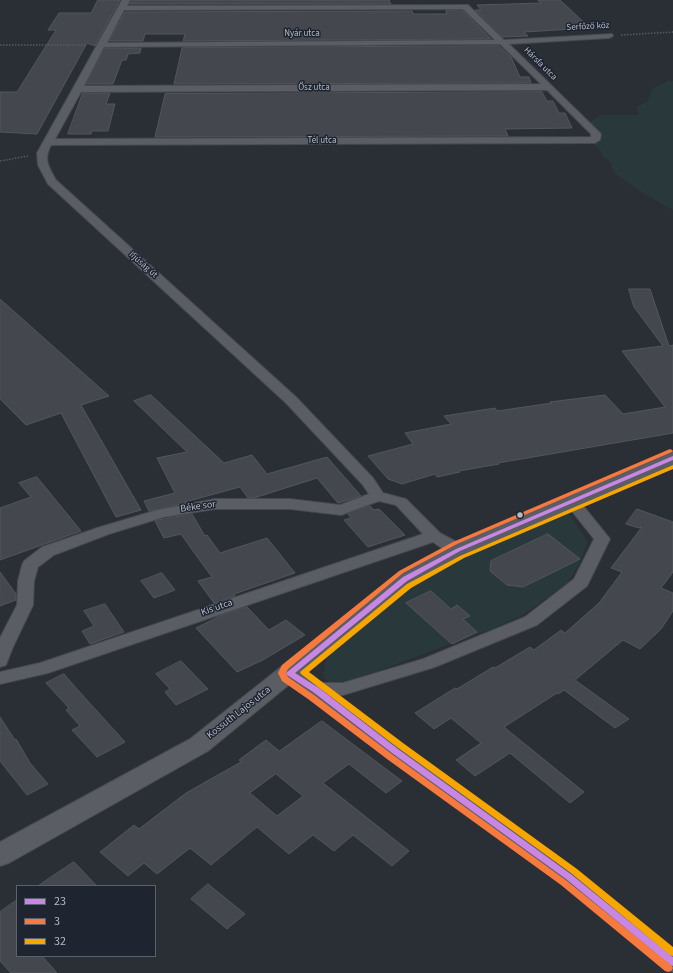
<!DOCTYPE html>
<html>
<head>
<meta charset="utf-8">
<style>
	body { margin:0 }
	#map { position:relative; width:673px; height:973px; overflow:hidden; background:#2a2e35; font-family:"Source Sans 3",sans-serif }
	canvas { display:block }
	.legend { position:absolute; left:16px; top:885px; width:140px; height:72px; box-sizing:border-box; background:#1e2430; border:1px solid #5a606c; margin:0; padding:5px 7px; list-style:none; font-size:12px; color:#b4bac6 }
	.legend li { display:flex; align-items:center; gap:8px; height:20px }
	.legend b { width:20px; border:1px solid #5a606c }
</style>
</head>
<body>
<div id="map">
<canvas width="673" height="973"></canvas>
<ul class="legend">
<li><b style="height:5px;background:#c787e3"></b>23</li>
<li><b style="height:5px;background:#f6793e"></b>3</li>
<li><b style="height:5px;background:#f7a600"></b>32</li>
</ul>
</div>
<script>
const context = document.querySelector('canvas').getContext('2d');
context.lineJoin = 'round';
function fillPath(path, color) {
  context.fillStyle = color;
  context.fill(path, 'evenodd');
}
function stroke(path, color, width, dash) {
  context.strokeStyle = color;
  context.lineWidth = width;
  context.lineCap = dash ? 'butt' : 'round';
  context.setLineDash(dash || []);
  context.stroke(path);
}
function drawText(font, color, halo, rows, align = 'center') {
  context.font = font + ' "Source Sans 3",sans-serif';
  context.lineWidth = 3;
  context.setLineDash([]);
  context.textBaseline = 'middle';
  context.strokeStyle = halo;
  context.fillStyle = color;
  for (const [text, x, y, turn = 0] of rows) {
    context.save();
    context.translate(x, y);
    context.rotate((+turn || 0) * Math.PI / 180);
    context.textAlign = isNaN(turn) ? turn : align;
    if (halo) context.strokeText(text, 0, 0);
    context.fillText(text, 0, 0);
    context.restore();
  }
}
const green = new Path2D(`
	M668 81H673V210L646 195 614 173 610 162 602 155 600 149 594 145 598 138V130L592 128 590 122 599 115H638L637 106 648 102 652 89Z
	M567 510 588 542 581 560 569 582 523 615 494 628 348 682 330 683 323 677 325 663 330 652 410 584 461 554Z`);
const building = new Path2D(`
	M98 0H120L95 46 87 43 37 134 0 132V92H17L56 30H48L59 13H91Z
	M131 0H389L391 4H129Z
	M538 0H560L590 28 524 32 528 36 503 37 475 10H481L477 5 541 3Z
	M462 10 491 39 183 41 185 34H145L143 41H109L125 12 412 11 413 14H447L446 11Z
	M499 46 511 57 520 77H529L531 83 174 84 182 48Z
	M105 48H141L140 53 128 54 126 60H122L113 84H86Z
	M542 92 547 101H553L559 113H565L572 128 505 129 508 136 155 137 165 94Z
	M83 93H110L106 104H115L108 131H92L91 134H68Z
	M629 289H650L669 346 673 345V433L498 463 499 464 459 471 460 472 437 477 435 474 402 484 388 479 368 456 413 444 405 433 451 424 444 416 495 408 497 411 552 403 550 402 605 395 623 414 665 407 622 351 663 346 634 307Z
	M0 299 109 396 81 405 141 510 116 517 61 413 26 425 0 399Z
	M151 395 224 463 252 455 267 474 327 457 361 496 338 503 317 478 254 498H248L240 487 185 502 186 503 149 511 144 501 175 493 157 458 187 452 134 401Z
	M37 477 81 531 0 560V508L31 497 19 483Z
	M370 506 374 510 379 509 405 535 368 547 344 520 351 518 348 514Z
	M637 509 673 522V572L661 588 673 593V611L661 629 640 649 623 640 575 680 629 719 615 728 564 690 558 694 557 693 504 727 584 792 570 803 510 753 475 776 456 760 481 743 451 718 434 729 415 713 455 688 457 689 493 667 495 668 530 647 534 650 561 630 565 633 599 603 622 572 611 568 642 527 639 528 626 524Z
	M192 514 205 536 207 535 220 553 267 538 295 573 234 594 235 596 214 603 198 581 212 577 193 551 181 534 164 538 155 521Z
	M548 534 580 559 523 587 507 585 490 571 491 561Z
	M0 572 16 594V600L0 606Z
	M162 573 175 590 154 598 141 581Z
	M431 591 451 609 457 605 470 616 463 619 477 632 452 644 406 603Z
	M105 604 124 632 90 644 82 631 94 626 84 611Z
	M247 607 269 630 286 620 305 635 263 660 237 672 196 628 222 615Z
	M181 661 208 689 176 705 165 692 170 689 156 674Z
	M64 674 77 689 125 742 97 757 72 730 80 726 66 710 69 708 46 683Z
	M0 717 15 740 16 739 30 763 48 784 27 795 0 761Z
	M322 721 402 781 386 793 349 764 323 783 409 851 392 866 353 835 334 851 313 835 289 854 257 827 211 865 190 848 157 874 144 863 128 876 100 852 134 825 139 829 186 793 241 762 239 760 266 740 279 751ZM276 774 303 796 277 816 250 793Z
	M74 862 97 886H38Z
	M208 884 245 914 227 929 191 899Z
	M17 900V956H42L57 973H11L0 961V912Z`);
const path = new Path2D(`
	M621 35 673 32
	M0 45H85
	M0 161 28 156`);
const minor = new Path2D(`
	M122 0H130L127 6 465 5H468L504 40 612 34 613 36 609 38 509 44 599 132 601 134 600 140 595 143 51 145C43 160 49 167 56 180L296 397 373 478 383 493 406 499 440 533 464 546 466 550 464 554C452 557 442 548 433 542L48 673 0 684V672L40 663 423 534 396 505 379 501 341 515 290 509H215L164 517 109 534 54 555 38 567 34 581 33 605 13 647 6 665 0 667V638L17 605 18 581 22 565 24 561 42 547 97 528 157 510 215 499H290L340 505 369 494 362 484 286 403 48 184 38 165 37 153ZM463 9 495 40 107 43 124 10ZM500 44 541 84 84 86 104 47ZM547 90 591 134V137L55 139 81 92Z
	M571 495 576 497 610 539 587 586 537 625 435 667 343 695 336 696 402 746 576 871 673 949V972L665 969 562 883 388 756 310 695 284 677 281 673 284 669 290 667 296 669 319 683H343L423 659 525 617 574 579 594 539 563 500 566 497Z`);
const tertiary = new Path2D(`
	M673 452V465L465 554 412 584 208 751 9 863 0 866V842L190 739 398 574 451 546Z`);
const bus1 = new Path2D(`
	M673 456V460L460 551 407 581 295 673 319 688 398 749 572 875 673 957V966L670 965 566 879 392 753 313 692 287 675 286 673 403 577 456 549Z`);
const bus2 = new Path2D(`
	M670 449 672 450 673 451 672 452 457 544 403 573 288 669 286 673 288 677 314 695 393 755 567 881 671 965 673 968 671 971 668 972 665 971 561 885 387 759 308 699 282 681 278 673 282 665 399 571 453 542Z`);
const bus3 = new Path2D(`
	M673 465V469L464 558 411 588 309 672 403 743 577 869 673 947V956L670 955 571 873 397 747 301 674 300 672 407 584 460 556Z`);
const markers = [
	[520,515,3.5,"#b4bac6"]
];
const farStreetnames = [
	["Serfőző köz",588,27,-3],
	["Nyár utca",302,34],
	["Hársfa utca",540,64,45],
	["Ősz utca",314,88],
	["Tél utca",322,141],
	["Ifjúság út",143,265,42]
];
const streetNames = [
	["Béke sor",198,507,-8],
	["Kis utca",217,608,-19],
	["Kossuth Lajos utca",239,713,-38]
];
fillPath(green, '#28383b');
fillPath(building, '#44484e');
stroke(building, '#52565d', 1);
stroke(minor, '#46494e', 2);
stroke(tertiary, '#46494e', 2);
stroke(path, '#575c61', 1.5, [1.5, 1.5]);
fillPath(minor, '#5a5d64');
fillPath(tertiary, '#5a5d64');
fillPath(bus1, '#c787e3');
fillPath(bus2, '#f6793e');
fillPath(bus3, '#f7a600');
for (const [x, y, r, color] of markers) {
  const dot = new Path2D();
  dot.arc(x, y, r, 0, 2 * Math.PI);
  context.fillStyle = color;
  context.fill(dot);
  stroke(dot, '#1e2430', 1.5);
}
drawText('9px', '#b4bac6', '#1e2430', farStreetnames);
drawText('10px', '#b4bac6', '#1e2430', streetNames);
</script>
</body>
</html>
